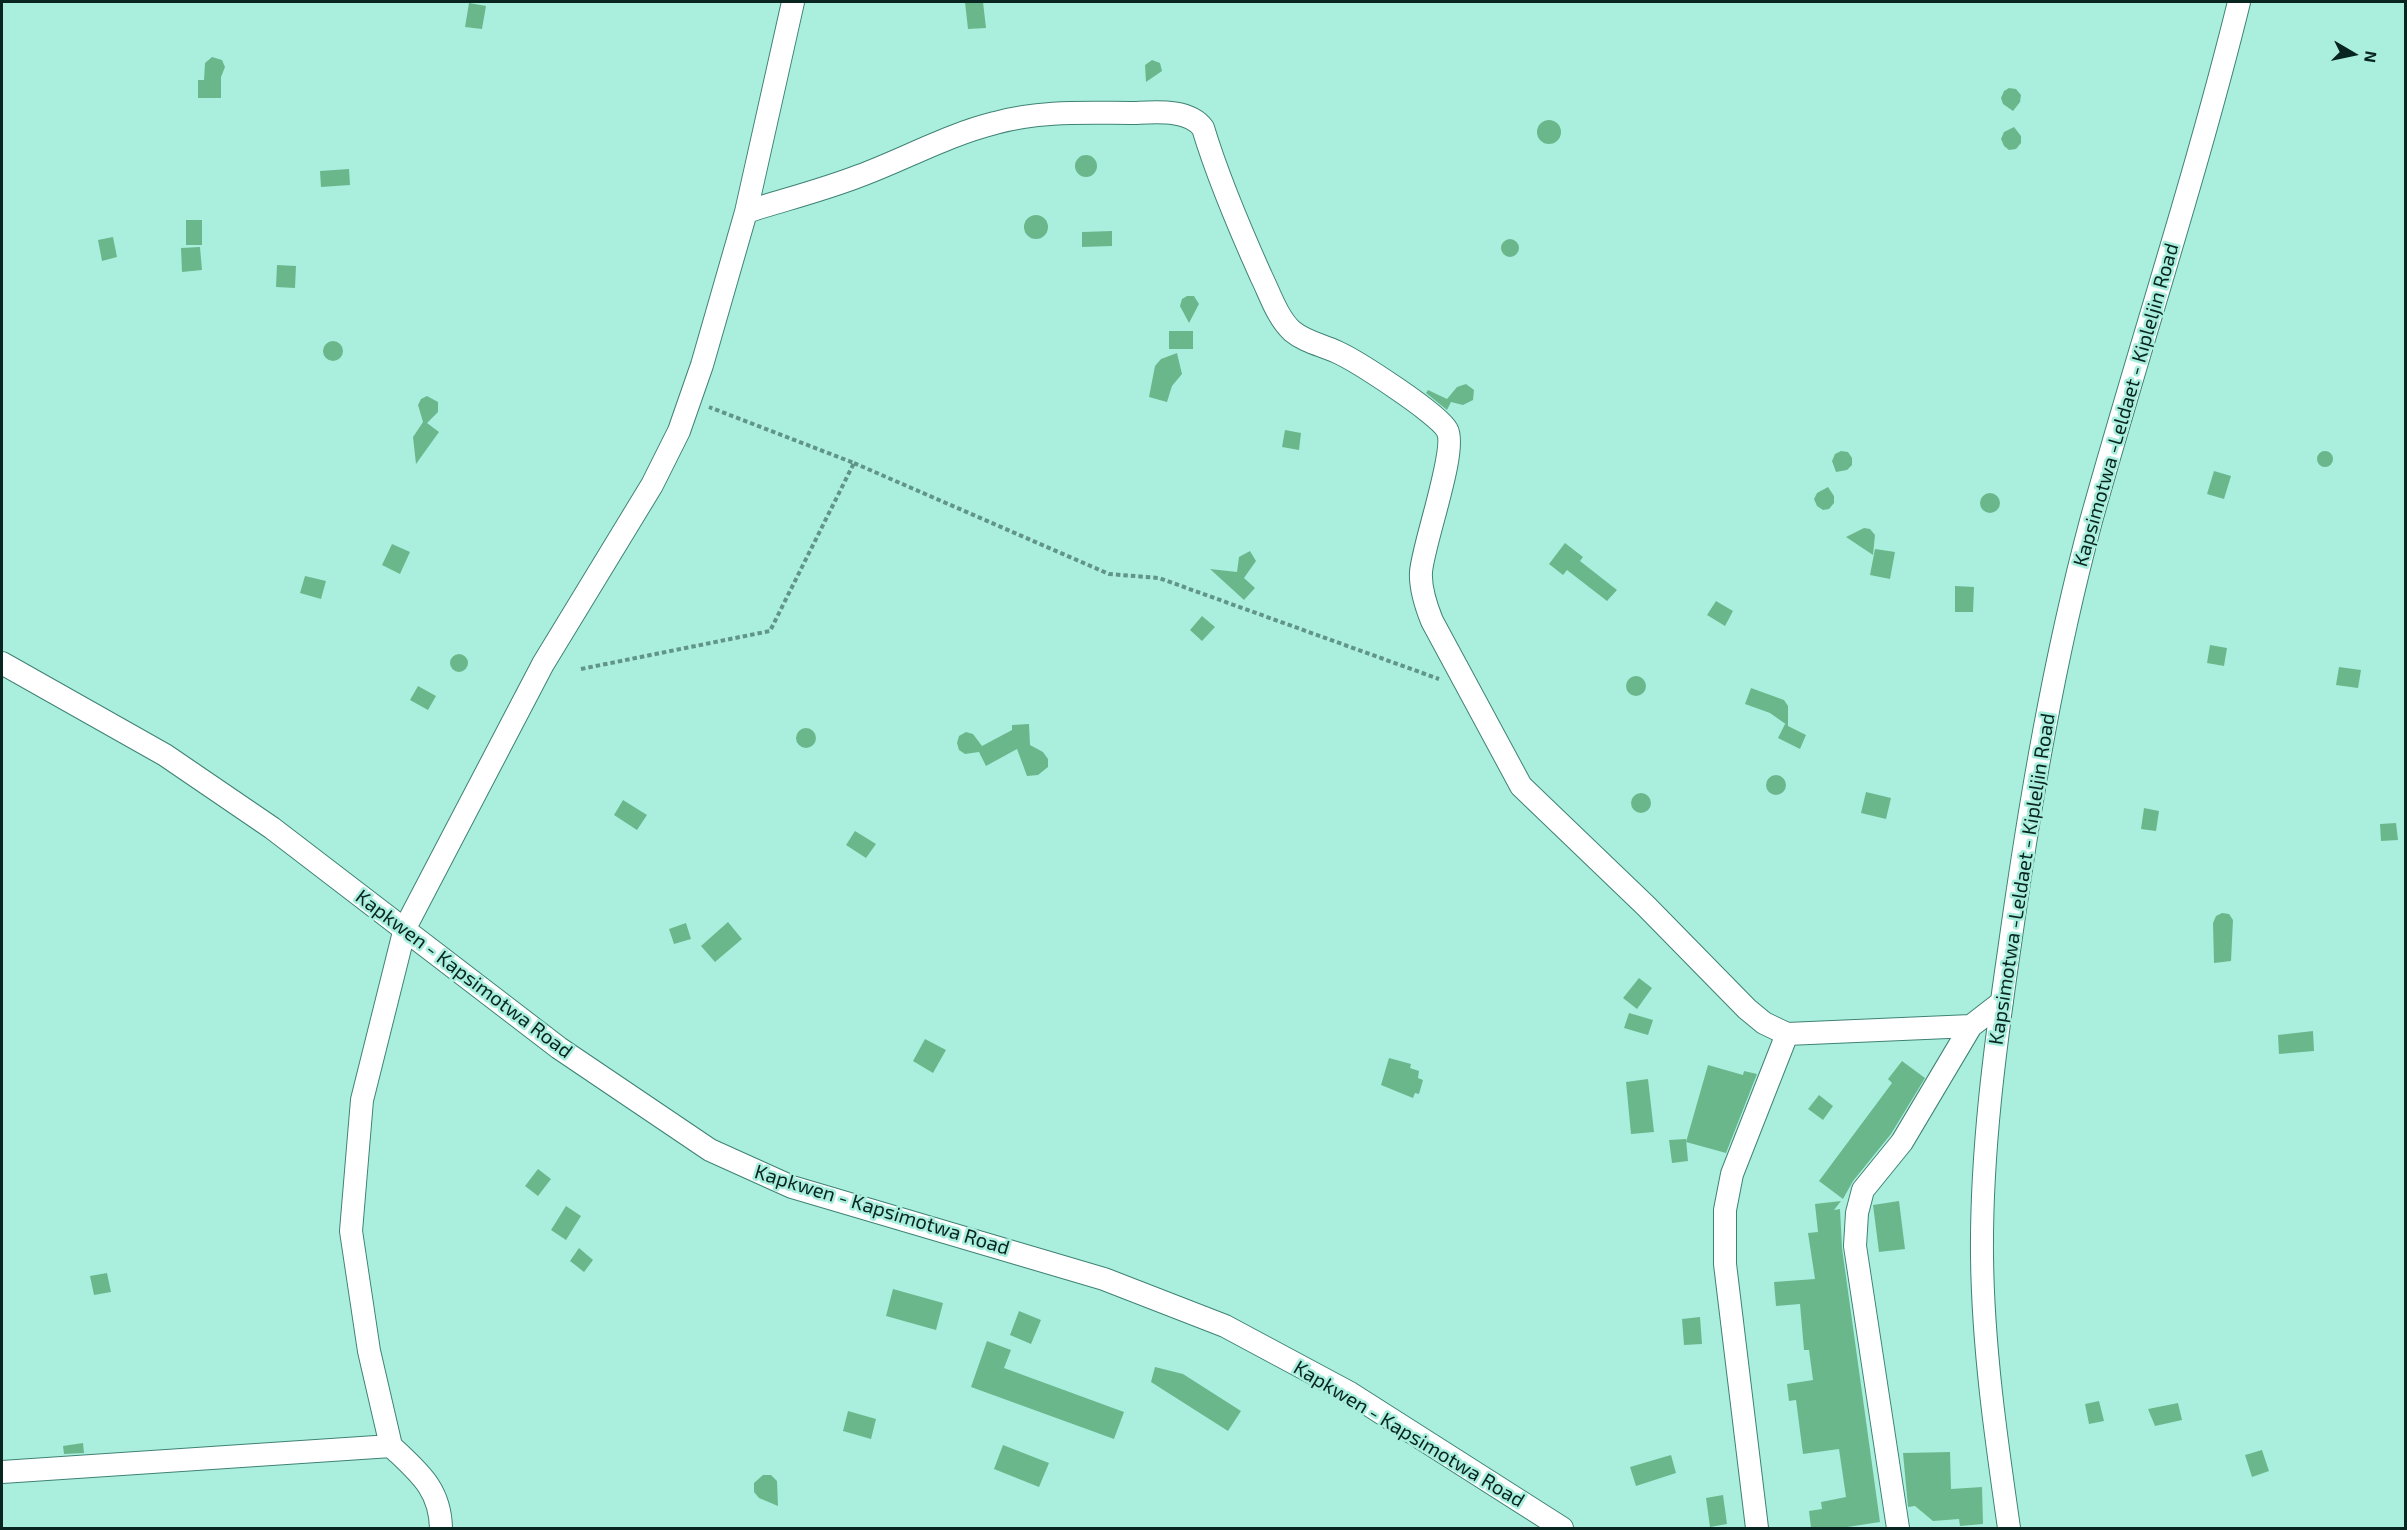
<!DOCTYPE html>
<html>
<head>
<meta charset="utf-8">
<style>
	body { margin:0 }
	#map { position:relative; width:2407px; height:1530px; overflow:hidden; background:#aaefde; font-family:"Exo 2",sans-serif }
	canvas { display:block }
	.frame { position:absolute; inset:0; border:3px solid #082520; pointer-events:none }
	.north { position:absolute; left:2323px; top:24px; width:60px; height:60px; -webkit-text-stroke:4px #aaefde; paint-order:stroke; rotate:99deg; font-size:16px; font-weight:700; line-height:24px; text-align:center; color:#082520 }
	.north::after { content:''; display:block; margin:auto; width:21px; height:27px; background:#082520; clip-path:polygon(50% 0,100% 100%,50% 72%,0 100%) }
</style>
</head>
<body>
<div id="map">
<canvas width="2407" height="1530"></canvas>
<div class="frame"></div>
<div class="north">N</div>
</div>
<script>
const context = document.querySelector('canvas').getContext('2d');
context.lineJoin = 'round';
function fillPath(path, color) {
  context.fillStyle = color;
  context.fill(path, 'evenodd');
}
function stroke(path, color, width, dash) {
  context.strokeStyle = color;
  context.lineWidth = width;
  context.lineCap = dash ? 'butt' : 'round';
  context.setLineDash(dash || []);
  context.stroke(path);
}
function drawText(font, color, halo, rows, align = 'center') {
  context.font = font + ' "Exo 2",sans-serif';
  context.lineWidth = 5;
  context.setLineDash([]);
  context.textBaseline = 'middle';
  context.strokeStyle = halo;
  context.fillStyle = color;
  for (const [text, x, y, turn = 0] of rows) {
    context.save();
    context.translate(x, y);
    context.rotate((+turn || 0) * Math.PI / 180);
    context.textAlign = isNaN(turn) ? turn : align;
    if (halo) context.strokeText(text, 0, 0);
    context.fillText(text, 0, 0);
    context.restore();
  }
}
const building = new Path2D(`
	M965 2H983L986 28 968 29Z
	M469 3 486 6 482 29 465 27Z
	M212 57 222 60 225 67 221 77V98H198V80H204L205 63Z
	M1152 60 1160 63 1162 71 1146 82 1145 65Z
	M2009 88 2016 89 2021 95 2020 102 2013 111 2003 104 2001 98 2004 91Z
	M1537 132a12 12 0 1 1 24 0a12 12 0 1 1-24 0Z
	M2014 127 2021 136V143L2016 149 2009 150 2004 146 2001 139 2004 132Z
	M1075 166a11 11 0 1 1 22 0a11 11 0 1 1-22 0Z
	M349 169 350 185 321 187 320 171Z
	M1024 227a12 12 0 1 1 24 0a12 12 0 1 1-24 0Z
	M186 220H202V245H186Z
	M1112 231V246L1082 247V232Z
	M113 237 117 257 102 261 98 240Z
	M1501 248a9 9 0 1 1 18 0a9 9 0 1 1-18 0Z
	M200 247 202 270 182 272 181 248Z
	M277 265 296 266 295 288 276 287Z
	M1187 296H1194L1199 304 1189 323 1180 306 1182 299Z
	M1169 331H1193V349H1169Z
	M323 351a10 10 0 1 1 20 0a10 10 0 1 1-20 0Z
	M1177 353 1182 374 1172 386 1167 402 1149 397 1155 366 1161 359Z
	M1466 384 1474 390 1473 400 1463 405 1451 402 1447 410 1426 393 1428 390 1447 399 1457 387Z
	M427 396 438 402V412L427 423 439 432 416 464 413 437 423 422 418 405 421 399Z
	M1285 430 1301 433 1299 450 1282 447Z
	M2317 459a8 8 0 1 1 16 0a8 8 0 1 1-16 0Z
	M1841 451 1848 452 1852 458V465L1847 470 1836 472 1832 461 1835 454Z
	M2214 471 2231 476 2224 499 2207 494Z
	M1828 487 1834 496V503L1829 509 1823 510 1817 506 1814 499 1817 493Z
	M1980 503a10 10 0 1 1 20 0a10 10 0 1 1-20 0Z
	M1864 528 1870 529 1875 535 1873 555 1846 537Z
	M1565 543 1583 557 1580 561 1617 590 1607 601 1567 570 1563 575 1549 564Z
	M392 544 410 552 400 574 382 565Z
	M1875 549 1895 552 1890 579 1870 575Z
	M1250 551 1256 561 1244 578 1255 588 1244 600 1210 569 1237 572 1239 557Z
	M305 576 326 581 321 599 300 593Z
	M1955 586 1974 587 1973 612H1955Z
	M1716 601 1733 611 1725 626 1707 615Z
	M1202 616 1215 627 1202 641 1190 630Z
	M2210 645 2227 648 2224 666 2207 663Z
	M450 663a9 9 0 1 1 18 0a9 9 0 1 1-18 0Z
	M2339 667 2361 670 2358 688 2336 685Z
	M1626 686a10 10 0 1 1 20 0a10 10 0 1 1-20 0Z
	M418 686 436 696 428 710 410 700Z
	M1751 688 1784 700 1788 706V726L1806 735 1800 749 1778 738 1785 724 1787 725 1770 713 1745 704Z
	M1029 724 1030 745 1043 752 1048 759V767L1038 775 1027 776 1017 749 986 766 979 752 965 754 959 750 957 743 959 736 966 732 973 734 982 746 1012 730V725Z
	M796 738a10 10 0 1 1 20 0a10 10 0 1 1-20 0Z
	M1766 785a10 10 0 1 1 20 0a10 10 0 1 1-20 0Z
	M1866 792 1891 798 1886 819 1861 813Z
	M1631 803a10 10 0 1 1 20 0a10 10 0 1 1-20 0Z
	M623 800 647 815 637 830 614 815Z
	M2144 808 2159 811 2156 831 2141 829Z
	M2396 823 2398 840 2381 841 2380 824Z
	M855 831 876 844 866 858 846 845Z
	M2222 913 2229 914 2233 920 2231 961 2214 963 2213 923 2216 916Z
	M728 922 742 939 715 962 701 946Z
	M686 923 691 939 674 944 669 929Z
	M1639 978 1652 988 1637 1009 1623 998Z
	M1629 1013 1653 1020 1648 1035 1624 1028Z
	M2313 1031 2314 1051 2279 1054 2278 1035Z
	M925 1039 946 1050 933 1073 913 1061Z
	M1389 1058 1411 1064 1410 1068 1419 1071 1418 1078 1423 1080 1419 1094 1415 1093 1413 1098 1381 1085Z
	M1902 1061 1925 1078 1891 1134 1853 1181 1843 1199 1819 1181 1892 1083 1888 1079Z
	M1708 1065 1743 1075 1744 1071 1757 1074 1726 1153 1686 1142Z
	M1648 1079 1654 1132 1631 1134 1626 1082Z
	M1819 1095 1833 1106 1823 1120 1808 1109Z
	M1686 1139 1688 1161 1672 1163 1669 1140Z
	M538 1169 551 1179 538 1196 525 1186Z
	M1841 1201 1834 1210 1840 1209 1842 1248 1880 1522 1841 1528H1811L1809 1511 1822 1509 1821 1502 1846 1497 1839 1449 1803 1454 1796 1400 1789 1401 1787 1384 1813 1380 1809 1350H1804L1800 1304 1776 1306 1774 1282 1815 1279 1808 1233 1818 1232 1815 1204Z
	M1899 1201 1905 1249 1879 1252 1873 1205Z
	M566 1206 581 1216 566 1240 551 1230Z
	M579 1248 593 1260 584 1272 570 1261Z
	M107 1273 111 1292 94 1295 90 1276Z
	M893 1289 943 1303 936 1330 886 1316Z
	M1019 1311 1041 1320 1031 1344 1010 1335Z
	M1700 1317 1702 1344 1684 1345 1682 1319Z
	M987 1341 1011 1350 1004 1368 1124 1412 1114 1439 971 1387Z
	M1155 1367 1183 1374 1241 1411 1228 1431 1151 1382Z
	M2099 1401 2104 1421 2089 1424 2085 1404Z
	M2178 1403 2182 1420 2155 1426 2148 1409Z
	M848 1411 876 1419 871 1439 843 1431Z
	M83 1443 84 1453 64 1454 63 1446Z
	M1003 1445 1049 1463 1039 1487 994 1469Z
	M2262 1450 2269 1471 2252 1477 2245 1455Z
	M1950 1452 1951 1489 1982 1487 1983 1524 1960 1526 1959 1519 1933 1521 1915 1506 1908 1507 1903 1453Z
	M1671 1455 1676 1473 1636 1486 1630 1467Z
	M763 1475H771L777 1481 778 1506 759 1498 754 1492V1483Z
	M1723 1495 1727 1524 1710 1527 1706 1498Z`);
const path = new Path2D(`
	M854 463 1109 574 1159 578 1439 679
	M581 669 770 631 854 463 709 407`);
const minor = new Path2D(`
	M746 212 793 2
	M2 663 165 755 272 828 559 1048 710 1150 792 1187 1104 1279 1225 1326 1350 1393 1562 1528
	M391 1446C418 1472 440 1488 441 1528
	M2 1472 391 1446 369 1351 351 1231 362 1100 405 928 543 664 652 485 679 431 702 365 746 212C783 200 823 190 859 176 905 159 947 135 995 123 1040 110 1088 113 1135 113 1157 112 1189 109 1203 128 1218 178 1239 227 1261 276 1270 294 1277 317 1292 331 1305 342 1322 345 1337 352 1357 361 1439 414 1447 430 1458 449 1423 544 1421 572 1420 588 1426 606 1432 621L1521 786 1646 906 1747 1009 1764 1023 1787 1034 1971 1026
	M1757 1528 1725 1264V1210L1732 1174 1787 1034
	M1898 1528 1855 1246 1857 1213 1863 1190 1902 1142 1971 1026 2002 1002
	M2009 1528C1996 1438 1983 1348 1982 1256 1981 1152 1995 1047 2010 944 2030 802 2054 660 2091 521 2139 348 2196 176 2239 2`);
const streetNames = [
	["Kapsimotwa -Leldaet - Kipleljin Road",2126,405,-74],
	["Kapsimotwa -Leldaet - Kipleljin Road",2022,879,-81],
	["Kapkwen - Kapsimotwa Road",464,974,37],
	["Kapkwen - Kapsimotwa Road",882,1210,17],
	["Kapkwen - Kapsimotwa Road",1409,1434,31]
];
fillPath(building, '#6bb78c');
stroke(minor, '#3f8274', 24);
stroke(path, '#629589', 4, [4.5, 3]);
stroke(minor, '#fff', 22);
drawText('20px', '#082520', '#aaefde', streetNames);
</script>
</body>
</html>
